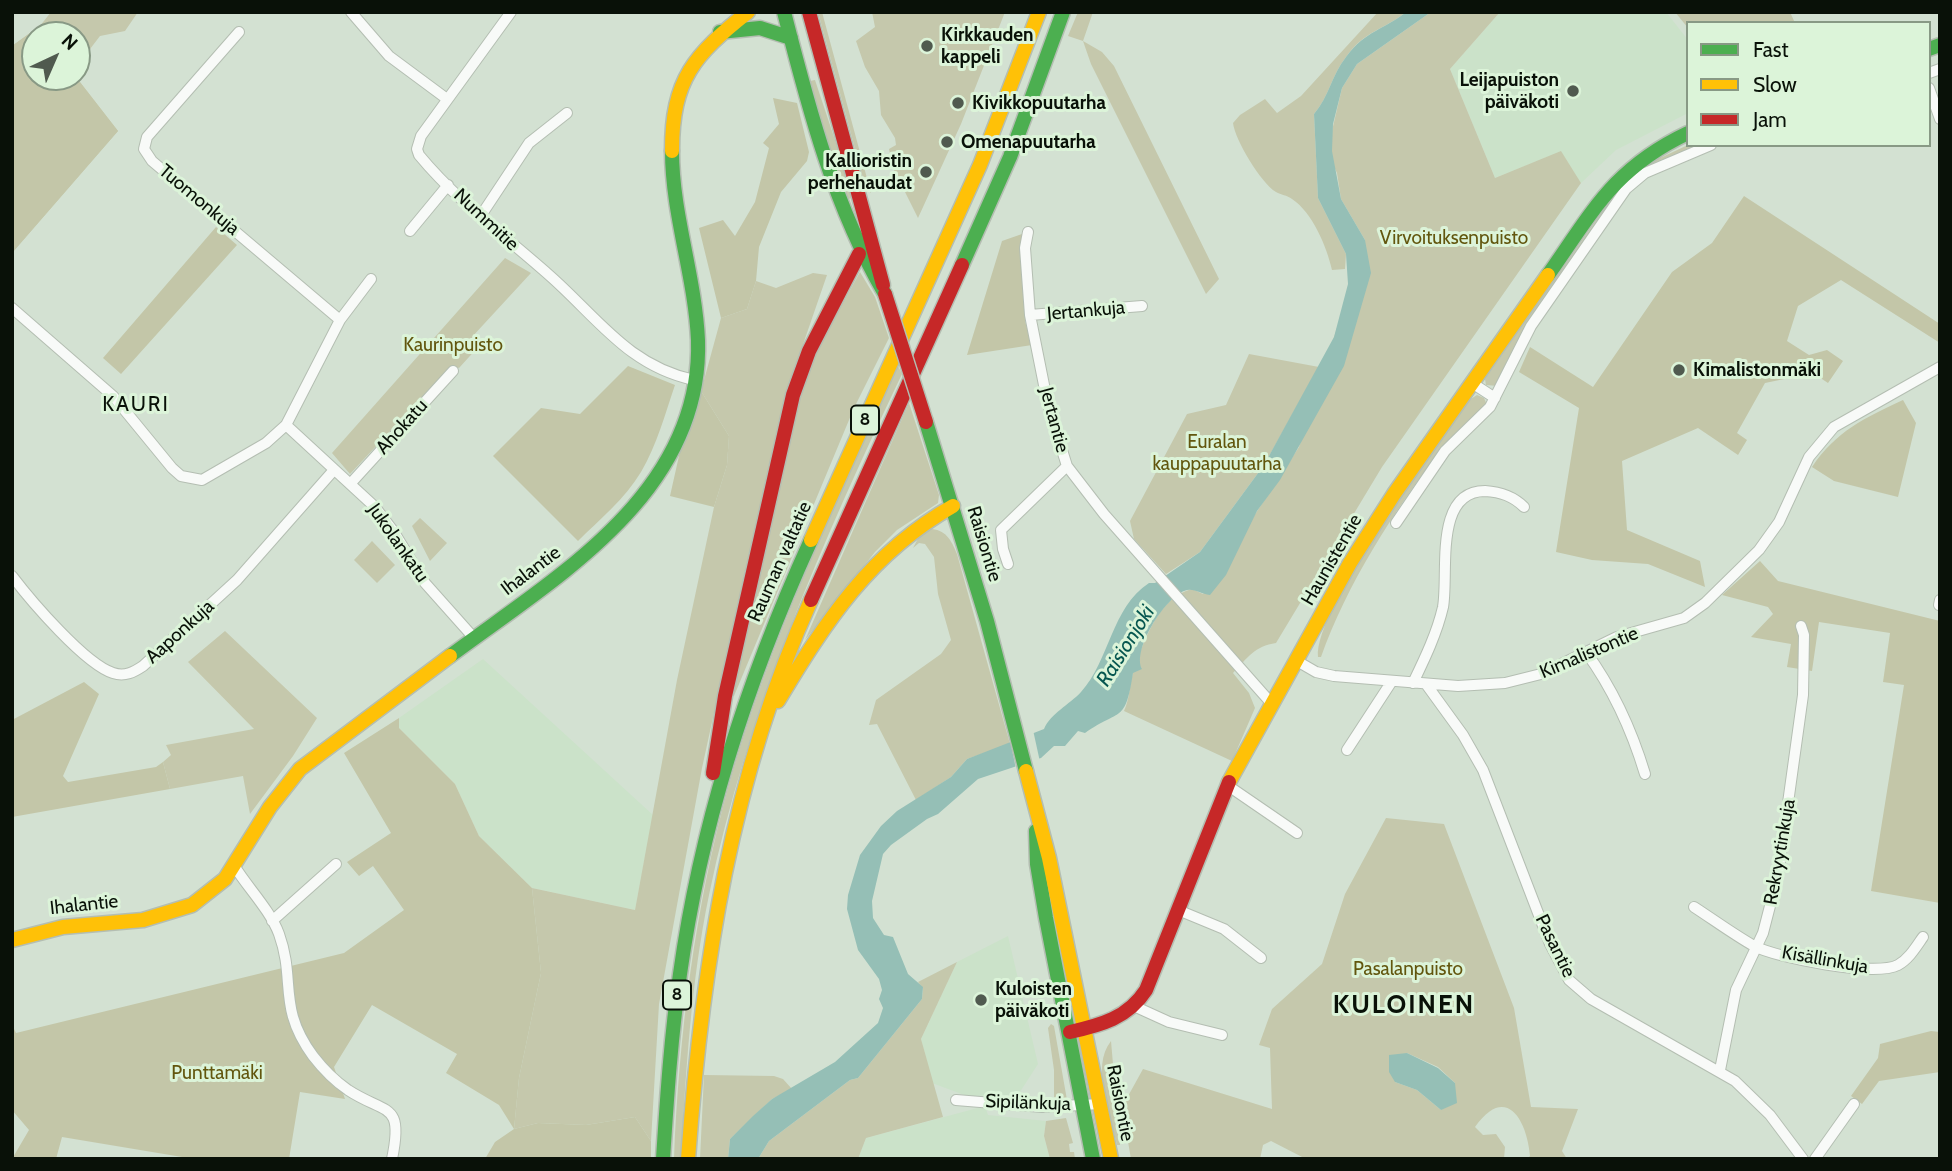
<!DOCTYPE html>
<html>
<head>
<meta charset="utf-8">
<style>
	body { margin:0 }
	#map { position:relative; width:1952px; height:1171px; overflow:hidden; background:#d3e1d2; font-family:Cabin,sans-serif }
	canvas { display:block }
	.frame { position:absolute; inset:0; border:14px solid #091108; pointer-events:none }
	.legend { position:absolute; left:1686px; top:21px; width:245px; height:126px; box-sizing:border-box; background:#dcf4d9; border:2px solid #889985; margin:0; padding:9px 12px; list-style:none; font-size:21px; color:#091108 }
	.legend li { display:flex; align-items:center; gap:14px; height:35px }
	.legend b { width:35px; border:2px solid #889985 }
	.north { position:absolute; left:21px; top:21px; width:70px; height:70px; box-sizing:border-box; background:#dcf4d9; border:2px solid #889985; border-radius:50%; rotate:44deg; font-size:19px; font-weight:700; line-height:28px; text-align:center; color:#091108 }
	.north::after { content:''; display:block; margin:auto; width:24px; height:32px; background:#505a4f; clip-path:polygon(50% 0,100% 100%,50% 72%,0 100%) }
</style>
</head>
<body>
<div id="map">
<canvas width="1952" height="1171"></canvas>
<div class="frame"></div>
<ul class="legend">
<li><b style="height:9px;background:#4caf50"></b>Fast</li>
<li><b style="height:9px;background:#ffc107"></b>Slow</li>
<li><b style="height:9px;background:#c62828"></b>Jam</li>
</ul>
<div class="north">N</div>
</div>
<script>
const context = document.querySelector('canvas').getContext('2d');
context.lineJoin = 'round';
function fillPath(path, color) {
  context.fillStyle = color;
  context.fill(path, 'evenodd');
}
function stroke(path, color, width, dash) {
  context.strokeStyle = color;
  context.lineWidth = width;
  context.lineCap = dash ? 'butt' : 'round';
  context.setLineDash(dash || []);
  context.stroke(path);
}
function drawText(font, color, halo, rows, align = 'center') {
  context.font = font + ' Cabin,sans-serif';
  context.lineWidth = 6;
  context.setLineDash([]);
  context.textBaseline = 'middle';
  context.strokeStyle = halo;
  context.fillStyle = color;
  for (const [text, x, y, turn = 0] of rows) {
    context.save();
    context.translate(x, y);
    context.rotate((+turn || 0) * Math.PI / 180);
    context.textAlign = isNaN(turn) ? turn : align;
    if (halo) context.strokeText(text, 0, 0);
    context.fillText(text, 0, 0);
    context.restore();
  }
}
const built = new Path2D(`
	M1500 12H1666L1688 40V113L1616 150 1581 183 1561 152 1495 178 1450 69Z
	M483 659 653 815 635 910 532 888 479 836 455 784 399 728V718Z
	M1008 936 1038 1064 1018 1095 967 1096 932 1083 921 1039 957 962Z
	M985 1106 988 1115 1046 1121 1044 1136 1050 1159H858L866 1138Z`);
const green = new Path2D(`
	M51 12H138L125 31 100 36 77 66V35H35V77H76L118 131 12 253V46L40 26Z
	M818 12H822L871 193 866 189Z
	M872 12H1005L961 124 918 218 893 168 889 149 896 145 895 138 881 115 879 91 865 67 856 41 875 27Z
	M1078 12H1093L1083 41 1102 52 1114 66 1219 279 1206 294 1091 64 1083 41 1068 36Z
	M1378 12H1406C1384 30 1365 30 1346 57 1332 74 1329 97 1314 114L1318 198 1346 254 1345 269 1332 270C1327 247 1312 212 1292 199 1287 195 1281 195 1276 192 1261 183 1235 140 1233 123L1240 115 1265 99 1277 113 1301 96Z
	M1431 12H1500L1450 69 1495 178 1561 151 1581 183 1382 467 1276 643C1255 646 1247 658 1233 673L1249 693 1255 708 1232 761 1124 711C1130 698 1129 686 1133 673 1143 643 1158 597 1192 589L1203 594 1299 447 1365 240 1341 199 1337 173 1327 152 1342 88 1357 64Z
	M1675 12H1790L1795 23H1688V28Z
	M815 80 853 194 850 199C838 193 816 100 810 81Z
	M1688 145H1701L1661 160 1624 187 1498 386 1486 385 1485 379 1621 185 1645 165Z
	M505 258 531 273 472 337 479 346 459 368 451 366 350 474 332 453Z
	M860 272 875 297 889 338 854 408 734 696 731 695 794 417 815 354Z
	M813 273 827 275 799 356 745 571 702 768 659 1004 651 1141 635 1117 586 1125 538 1123 514 1129 519 1078 541 973 532 888 635 910 677 680 714 507 727 465 729 436 701 391 721 318 747 309 756 281 776 288Z
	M1249 354 1319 367 1264 465 1200 552 1166 574 1134 539 1130 521 1187 414 1226 405Z
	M898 366 902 374C822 542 747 712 709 895 691 982 686 1071 681 1159H674C679 1034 695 908 728 788 769 642 835 503 898 366Z
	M1477 395 1484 398 1487 405C1474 422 1455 433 1441 450 1394 510 1346 586 1321 657H1318C1314 609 1437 445 1469 400Z
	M909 403 939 495 938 503 897 530 875 552 805 640Z
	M420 518 447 543 430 561 412 526Z
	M927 529C945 528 951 539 957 554L1010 744 967 759 951 777 916 800 877 724 869 725 876 700 941 654 951 640 938 594 934 557 925 544 919 543 913 548 921 533Z
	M372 541 395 565 377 583 354 560Z
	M225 631 317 718 293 756 250 814 243 776 170 789 163 762 171 755 166 745 254 729 188 662Z
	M1386 818 1444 824 1514 1008 1531 1107 1578 1109 1562 1151 1567 1159H1527L1530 1156C1527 1120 1506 1083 1475 1127L1483 1135 1496 1134 1505 1147 1504 1159H1306L1271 1141 1263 1145 1260 1159H1131L1122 1107 1143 1069 1272 1109 1270 1048 1259 1045 1272 1009 1322 964 1345 894ZM1407 1053 1438 1067 1455 1083 1441 1110 1417 1090 1395 1082Z
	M957 962 921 1039 943 1117 866 1138 858 1159H758L769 1141 850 1080 858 1078 922 999 923 988 918 982Z
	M1051 1024 1054 1026 1067 1100 1054 1101V1070L1048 1028Z
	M1111 1041 1120 1145H1117C1111 1117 1090 1067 1111 1041Z
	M704 1075 774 1076 783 1079 792 1089 772 1099 730 1139 728 1159H700Z
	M1066 1118 1073 1143 1069 1144 1070 1152H1074L1075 1159H1050L1044 1136 1046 1121Z`);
const forest = new Path2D(`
	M41 25 47 35H35V77H76L118 131 12 253V46Z
	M773 98 797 103 809 152 807 161 781 192 759 247 756 281 747 309 721 318 699 228 723 220 735 236 755 202 769 148 763 143 779 124Z
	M1744 196 1940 324V343L1841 280 1798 306 1787 341 1809 355 1827 350 1843 361 1828 383 1813 373 1765 383 1737 433 1747 440 1738 455 1698 428 1622 461 1627 530 1700 561 1705 587 1648 564 1592 560 1556 552 1579 408 1519 372 1530 347 1593 387 1672 272 1712 243Z
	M216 227 237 245 121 374 103 358Z
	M1022 234 1025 321 1032 345 967 355 1002 241Z
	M628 366 675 385C665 414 657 445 641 472 625 499 599 520 578 541L493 456 541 408 580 414Z
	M701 391 729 436 727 465 714 507 670 496 681 447Z
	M1903 400 1916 423 1898 497 1834 481 1812 467C1836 431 1865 418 1903 400Z
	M1760 561 1778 581 1940 621V903L1871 891 1904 685 1883 682 1890 633 1819 622 1812 671 1787 667 1791 644 1751 637 1773 614 1768 607 1722 595Z
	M84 682 99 694 63 776 68 782 156 767 163 762 170 789 12 817V720Z
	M399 718V728L455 784 479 836 532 888 541 973 519 1078 514 1129 538 1123 586 1125 635 1117 651 1141V1159H485L495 1142 514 1129 499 1105 446 1073 457 1054 372 1005 334 1067 345 1099 300 1092 289 1159H194L62 1137 56 1159H12L29 1130 12 1110V1025L16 1033 344 953 404 910 373 866 359 876 347 862 391 833 344 753Z
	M1931 1031 1940 1032V1072L1879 1081 1862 1104 1851 1096 1878 1058 1880 1044Z`);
const water = new Path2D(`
	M1406 12H1431L1357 64 1342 88 1333 124 1332 151 1341 199 1365 240 1371 273 1344 366 1280 480 1257 511 1226 575 1210 595C1200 594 1193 587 1184 591 1164 599 1132 650 1142 669L1133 673C1125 724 1121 708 1085 733L1078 731 1065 746H1054L1041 758 978 779 938 814 927 819 891 845 883 854 872 901 873 918 884 935 893 937 908 974 923 987 922 999 858 1078 850 1080 769 1141 758 1159H728L730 1139 753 1116 772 1099 835 1062 878 1023 883 1008 879 999 882 990 879 979 858 950 847 909 848 895 860 855 881 826 897 811 951 777 967 759 1044 729C1051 713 1069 705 1081 692 1110 660 1111 608 1149 583H1155L1200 552 1264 465 1334 337 1348 284 1346 254 1318 198 1314 114C1329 97 1332 74 1346 57 1366 30 1384 30 1406 12Z
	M1407 1053 1438 1068 1455 1083 1457 1103 1441 1110 1417 1090 1395 1082 1389 1072V1055Z`);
const pier = new Path2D(`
	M1033 730 1040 762 1016 769 1010 740Z`);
const street = new Path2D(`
	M351 12 389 56 447 99
	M511 12 421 136 417 149 419 155C457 201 505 236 549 275 597 317 628 366 694 380
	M239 32 147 137 144 149 152 161 340 320
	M1929 73 1940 69
	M1929 88 1940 119
	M480 217 529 143 567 113
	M410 231 448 185
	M1028 232 1025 248 1030 315 1048 405 1067 466 1104 514 1272 704
	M12 308 113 396 172 468 181 476 202 480 266 443 286 425 340 320 371 279
	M1030 315 1142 306
	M1472 383 1495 398
	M286 425 375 507 394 532 425 583 474 638
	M351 483 453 371
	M1396 523 1445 451 1490 407 1531 326 1626 189 1645 173 1711 145
	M1008 564 1003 549 1001 530 1067 466
	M12 576C31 601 85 664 113 673 125 677 134 672 143 666L237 580 333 471
	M1939 605 1940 600
	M1586 652C1613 689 1632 731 1645 774
	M1297 661 1316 672 1334 676 1458 686 1505 683 1541 674 1617 637 1684 618 1705 603 1759 550 1779 522 1809 457 1834 427 1940 367
	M1413 683C1425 658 1437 633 1443 607 1449 574 1433 491 1485 491 1501 492 1513 496 1524 507
	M1426 684 1463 735 1483 770 1550 944 1569 980 1591 999 1735 1081 1770 1115 1803 1159
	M1347 750 1392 681
	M1227 785 1297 833
	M235 867C248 888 270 910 279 934 296 981 277 1007 313 1056 323 1069 335 1081 348 1090 386 1115 404 1101 392 1159
	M1694 907C1714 920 1733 934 1754 946 1777 958 1875 977 1898 965 1909 959 1916 947 1923 937
	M1178 910 1224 929 1261 958
	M272 921 336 864
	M1136 1007 1169 1022 1222 1035
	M1720 1070 1736 990 1763 933 1778 875 1803 695 1804 635 1801 626
	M956 1100 1042 1107 1100 1104
	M1815 1159 1854 1104`);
const fast = new Path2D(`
	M784 12C809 110 834 206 885 294
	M720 32 760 28 791 38
	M1929 49 1940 45
	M962 265 1010 157 1063 12
	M1548 275C1593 211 1614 168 1688 133
	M926 422 987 621 1026 771
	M450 656C556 577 703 493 698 340 695 276 672 214 672 151
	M1036 831 1037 864 1046 918 1093 1159
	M663 1159C667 1097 671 1036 680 974 701 824 748 678 811 540`);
const slow = new Path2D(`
	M672 151C672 79 694 55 748 12
	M811 540 980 165 1039 12
	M778 701C826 621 870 553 953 506
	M1026 771 1049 858 1111 1159
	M1229 782 1350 563 1394 494 1548 275
	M12 940 63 927 143 920 192 905 225 879 270 807 300 769 450 656
	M688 1159C702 967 731 777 811 600`);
const jam = new Path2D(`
	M809 12 883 285
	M811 600 962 265
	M713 773 725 696 793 395 809 351 859 254
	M1070 1032C1101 1025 1128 1018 1146 990L1229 782`);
const jamBridge = new Path2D(`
	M885 294 926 422`);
const markers = [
	[927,46,7,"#505a4f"],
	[1573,91,7,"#505a4f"],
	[958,103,7,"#505a4f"],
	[947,142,7,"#505a4f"],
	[926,172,7,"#505a4f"],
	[1679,370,7,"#505a4f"],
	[981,1000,7,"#505a4f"]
];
const shields = [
	[865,420,28],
	[677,995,28]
];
const shieldNames = [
	["8",865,420],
	["8",677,995]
];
const poiNames = [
	["Kirkkauden",941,35],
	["kappeli",941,57],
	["Leijapuiston",1559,80,"right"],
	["päiväkoti",1559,102,"right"],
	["Kivikkopuutarha",972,103],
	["Omenapuutarha",961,142],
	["Kallioristin",912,161,"right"],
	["perhehaudat",912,183,"right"],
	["Kimalistonmäki",1693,370],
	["Kuloisten",995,989],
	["päiväkoti",995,1011]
];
const streetNames = [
	["Tuomonkuja",199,200,40],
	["Nummitie",486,220,43],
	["Jertankuja",1086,311,-5],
	["Jertantie",1054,420,75],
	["Ahokatu",402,427,-48],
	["Jukolankatu",398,543,55],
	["Raisiontie",984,544,73],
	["Haunistentie",1332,560,-60],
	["Rauman valtatie",780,562,-66],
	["Ihalantie",531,571,-37],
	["Aaponkuja",180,632,-42],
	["Kimalistontie",1589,653,-23],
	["Rekryytinkuja",1780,852,-80],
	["Ihalantie",84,905,-6],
	["Pasantie",1555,946,64],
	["Kisällinkuja",1825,960,10],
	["Sipilänkuja",1028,1103,2],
	["Raisiontie",1120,1103,79]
];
const parkNames = [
	["Virvoituksenpuisto",1454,238],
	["Kaurinpuisto",453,345],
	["Euralan",1217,442],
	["kauppapuutarha",1217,464],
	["Pasalanpuisto",1408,969],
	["Punttamäki",217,1073]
];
const neighbourhoodNames = [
	["KAURI",136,405]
];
const waterNames = [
	["Raisionjoki",1126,646,-58]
];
const districtNames = [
	["KULOINEN",1404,1005]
];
fillPath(built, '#cbe2c9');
fillPath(green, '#c5c8ac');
fillPath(forest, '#c3c6a8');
fillPath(water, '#95bfb6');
fillPath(pier, '#d3e1d2');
stroke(street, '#b4beb2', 12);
stroke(fast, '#b4beb2', 17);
stroke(slow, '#b4beb2', 17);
stroke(jam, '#b4beb2', 17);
stroke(street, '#f8faf8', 10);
stroke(fast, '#4caf50', 14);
stroke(slow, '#ffc107', 14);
stroke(jam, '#c62828', 14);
stroke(jamBridge, '#b4beb2', 17, []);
stroke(jamBridge, '#c62828', 14);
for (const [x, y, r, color] of markers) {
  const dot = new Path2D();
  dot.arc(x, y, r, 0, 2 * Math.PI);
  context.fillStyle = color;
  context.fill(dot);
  stroke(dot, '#dcf4d9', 2.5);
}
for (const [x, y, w] of shields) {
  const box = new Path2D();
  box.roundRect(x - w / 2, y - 14.5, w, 29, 5);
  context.fillStyle = '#dcf4d9';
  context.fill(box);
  stroke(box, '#091108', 2);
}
drawText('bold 18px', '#091108', null, shieldNames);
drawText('bold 19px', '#091108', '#dcf4d9', poiNames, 'left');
drawText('19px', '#091108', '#dcf4d9', streetNames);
drawText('19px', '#62560e', '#dcf4d9', parkNames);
context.letterSpacing = '2px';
drawText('21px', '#091108', '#dcf4d9', neighbourhoodNames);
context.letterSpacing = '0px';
drawText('italic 21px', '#065750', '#dcf4d9', waterNames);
context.letterSpacing = '2px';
drawText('bold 26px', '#091108', '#dcf4d9', districtNames);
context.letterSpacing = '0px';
</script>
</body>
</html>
